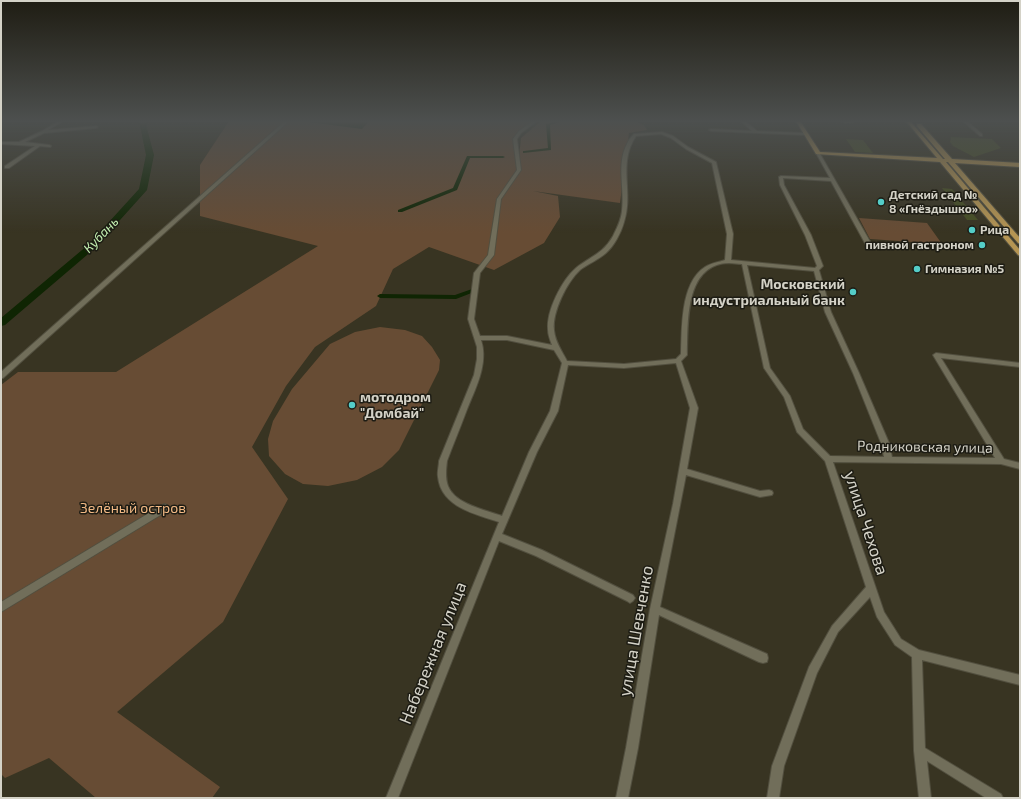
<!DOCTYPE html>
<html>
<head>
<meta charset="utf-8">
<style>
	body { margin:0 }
	#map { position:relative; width:1021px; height:799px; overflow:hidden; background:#383422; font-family:"Exo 2",sans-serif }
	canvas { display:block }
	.frame { position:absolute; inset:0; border:2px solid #d4d2c7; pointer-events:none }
</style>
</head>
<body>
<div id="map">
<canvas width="1021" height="799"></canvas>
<div class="frame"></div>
</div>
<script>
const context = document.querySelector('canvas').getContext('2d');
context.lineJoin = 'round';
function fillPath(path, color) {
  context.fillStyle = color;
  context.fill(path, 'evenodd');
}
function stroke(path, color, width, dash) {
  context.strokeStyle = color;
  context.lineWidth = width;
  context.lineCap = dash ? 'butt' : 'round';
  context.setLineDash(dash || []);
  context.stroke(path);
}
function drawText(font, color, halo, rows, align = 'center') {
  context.font = font + ' "Exo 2",sans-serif';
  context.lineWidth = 3;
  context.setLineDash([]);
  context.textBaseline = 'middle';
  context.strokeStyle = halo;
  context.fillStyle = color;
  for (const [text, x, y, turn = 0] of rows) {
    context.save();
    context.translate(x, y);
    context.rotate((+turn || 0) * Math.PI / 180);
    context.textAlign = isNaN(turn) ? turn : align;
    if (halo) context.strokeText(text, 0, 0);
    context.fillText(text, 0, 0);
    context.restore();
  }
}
const green = new Path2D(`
	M229 121H539L513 138 518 166 521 138 541 121H635L644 125 647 130 629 133 620 203 533 191 558 196 560 217 544 243 494 270 429 247 393 269 376 306 315 347 286 386 252 447 288 499 223 622 117 712 220 787 212 798H96L49 758 5 778 1 774V385L18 372H116L318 246 200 216V165Z
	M859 218 927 223 942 244 870 239Z
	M380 327 405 330 422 336 432 347 440 360 439 370 399 450 382 467 357 480 328 486 303 484 285 474 269 456 268 439 273 421 292 389 330 344 355 332Z`);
const water = new Path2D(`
	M310 121H369L362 129 309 122Z`);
const canal = new Path2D(`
	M558 121H563L550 125 551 150 523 153V151H524L548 148 546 124Z
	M467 156H503L505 157 503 158H470L457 190 402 212H398V210L453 188Z
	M472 289 475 291 474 292 456 299 380 298 377 296 380 294 455 295Z`);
const river = new Path2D(`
	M139 121H145L154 155 147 190 94 249 5 325 1 326V318L88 245 139 189 146 155Z`);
const building = new Path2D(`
	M951 137 992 139 1001 148 974 157 953 146 950 142Z
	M846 139 863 140 873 153 855 152Z
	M942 188 952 189 978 220H967Z`);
const minor = new Path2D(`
	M59 121 61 122 60 123 48 130 96 126 98 127 96 128 44 133 25 142 49 145 51 146 50 147 40 146 9 168H5V166L35 146 1 144V142H19L42 131Z
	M285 121H289L3 378H1V372Z
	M533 121H537L521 133 517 139 521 170 501 199 494 255 480 273 474 319 480 336H507L552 345C550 340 548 335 548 330 546 311 562 280 576 268 591 256 603 254 613 236 617 228 621 220 622 211 625 189 616 164 627 144 628 141 631 137 634 134L662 132 673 136 688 147 716 162 733 234 731 260 815 268 817 266 805 235 780 185 779 177 781 176 830 178 816 153 819 152 872 245 871 246 869 247 866 245 831 181 783 178 784 185 811 235 823 266 819 270 831 312 859 373 889 443 892 457 995 458 933 355 936 353 1020 363V367L941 358 1004 459 1020 463V469L1001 464 833 462 884 612 901 639 919 650 1020 675V685L922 660 925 748 1001 794 1003 798H986L927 761 931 798H919L914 751 912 657 895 645 877 617 870 597 838 632 817 673 784 766 779 798H767L772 766 809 667 832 626 866 587 825 461 797 432 784 397 764 368 742 264C737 264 733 263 729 263 684 264 688 324 687 355L681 361 698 408 687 469 760 491 769 490 772 491 773 493 772 495 760 497 686 475 660 607 767 654 768 658 767 662 763 663 759 662 659 615 638 748 628 798H616L626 748 650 609 673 504 690 408 676 363 624 368 568 365 558 411 537 452 502 534 542 550 633 595 635 598 633 601 630 603 627 601 536 556 499 541 398 798H386L499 522C475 514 441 507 438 477 437 472 439 466 439 461L474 375 477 359V347L468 319 474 273 488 255 497 199 517 170 513 139 519 131ZM661 134 671 138 686 149 712 163 727 234 725 260C719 262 711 263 705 267 680 283 682 329 681 354L676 359 624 364 567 361C562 351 555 342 554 330 552 312 567 282 580 270 588 264 598 260 606 253 614 246 621 233 624 222 634 192 617 164 636 136ZM747 265 814 271 825 312 853 373 881 443 884 457 830 456 803 429 790 396 770 368ZM481 340H507L554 350 562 363 550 411 529 452 502 516C485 510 455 504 448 486 445 478 446 469 447 461 453 445 460 428 466 412 475 389 489 364 481 340Z
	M741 121H745L757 131 805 133 807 134 805 135 711 131 709 130 711 129 752 131Z
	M841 121H855C852 123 844 123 841 121Z
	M963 121H967L982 134V136H980Z
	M164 504 167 505 168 508 167 511 1 612V602Z`);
const major = new Path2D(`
	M796 121H800L820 152 937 158 906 121H910L943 159H945L917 126V124H921L952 159 1020 163V167L955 163 1020 238V244L1018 243 948 162H946L1020 250V256L1018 255 940 162 816 154Z`);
const markers = [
	[881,202,4,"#54cdc8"],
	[972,230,4,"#54cdc8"],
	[982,245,4,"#54cdc8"],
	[917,269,4,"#54cdc8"],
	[853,292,4,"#54cdc8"],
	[352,405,4,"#54cdc8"]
];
const farPoinames = [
	["Детский сад №",889,195],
	["8 «Гнёздышко»",889,209],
	["Рица",980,230],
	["пивной гастроном",974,245,"right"],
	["Гимназия №5",925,269]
];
const farWaternames = [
	["Кубань",101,235,-46]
];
const poiNames = [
	["Московский",845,284],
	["индустриальный банк",845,300],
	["мотодром",360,397,"left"],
	["\"Домбай\"",360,413,"left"]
];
const streetNames = [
	["Родниковская улица",925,447,1]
];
const parkNames = [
	["Зелёный остров",133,508]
];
const nearStreetnames = [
	["улица Чехова",866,523,72],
	["улица Шевченко",636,631,-80],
	["Набережная улица",433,653,-68]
];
fillPath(green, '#674c34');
fillPath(water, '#0f2503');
fillPath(canal, '#0f2503');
fillPath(river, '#0f2503');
fillPath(building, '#464e23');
stroke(minor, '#524f3f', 2);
stroke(major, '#524f3f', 2);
fillPath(minor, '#716e5a');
fillPath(major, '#b59553');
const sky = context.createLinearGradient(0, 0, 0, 233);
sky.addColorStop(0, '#1f1d13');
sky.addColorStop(0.52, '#4d504f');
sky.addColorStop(1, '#4d504f00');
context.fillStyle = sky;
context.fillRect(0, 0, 1021, 233);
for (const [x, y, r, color] of markers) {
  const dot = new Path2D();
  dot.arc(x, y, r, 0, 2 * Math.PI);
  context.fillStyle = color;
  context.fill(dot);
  stroke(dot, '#1d1c14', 1.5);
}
drawText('bold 12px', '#d4d2c7', '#1d1c14', farPoinames, 'left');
drawText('italic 13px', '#c3efb0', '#1d1c14', farWaternames);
drawText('bold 14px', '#d4d2c7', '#1d1c14', poiNames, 'right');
drawText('14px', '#d4d2c7', '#1d1c14', streetNames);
drawText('14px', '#f2b985', '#1d1c14', parkNames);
drawText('17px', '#d4d2c7', '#1d1c14', nearStreetnames);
</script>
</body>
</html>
